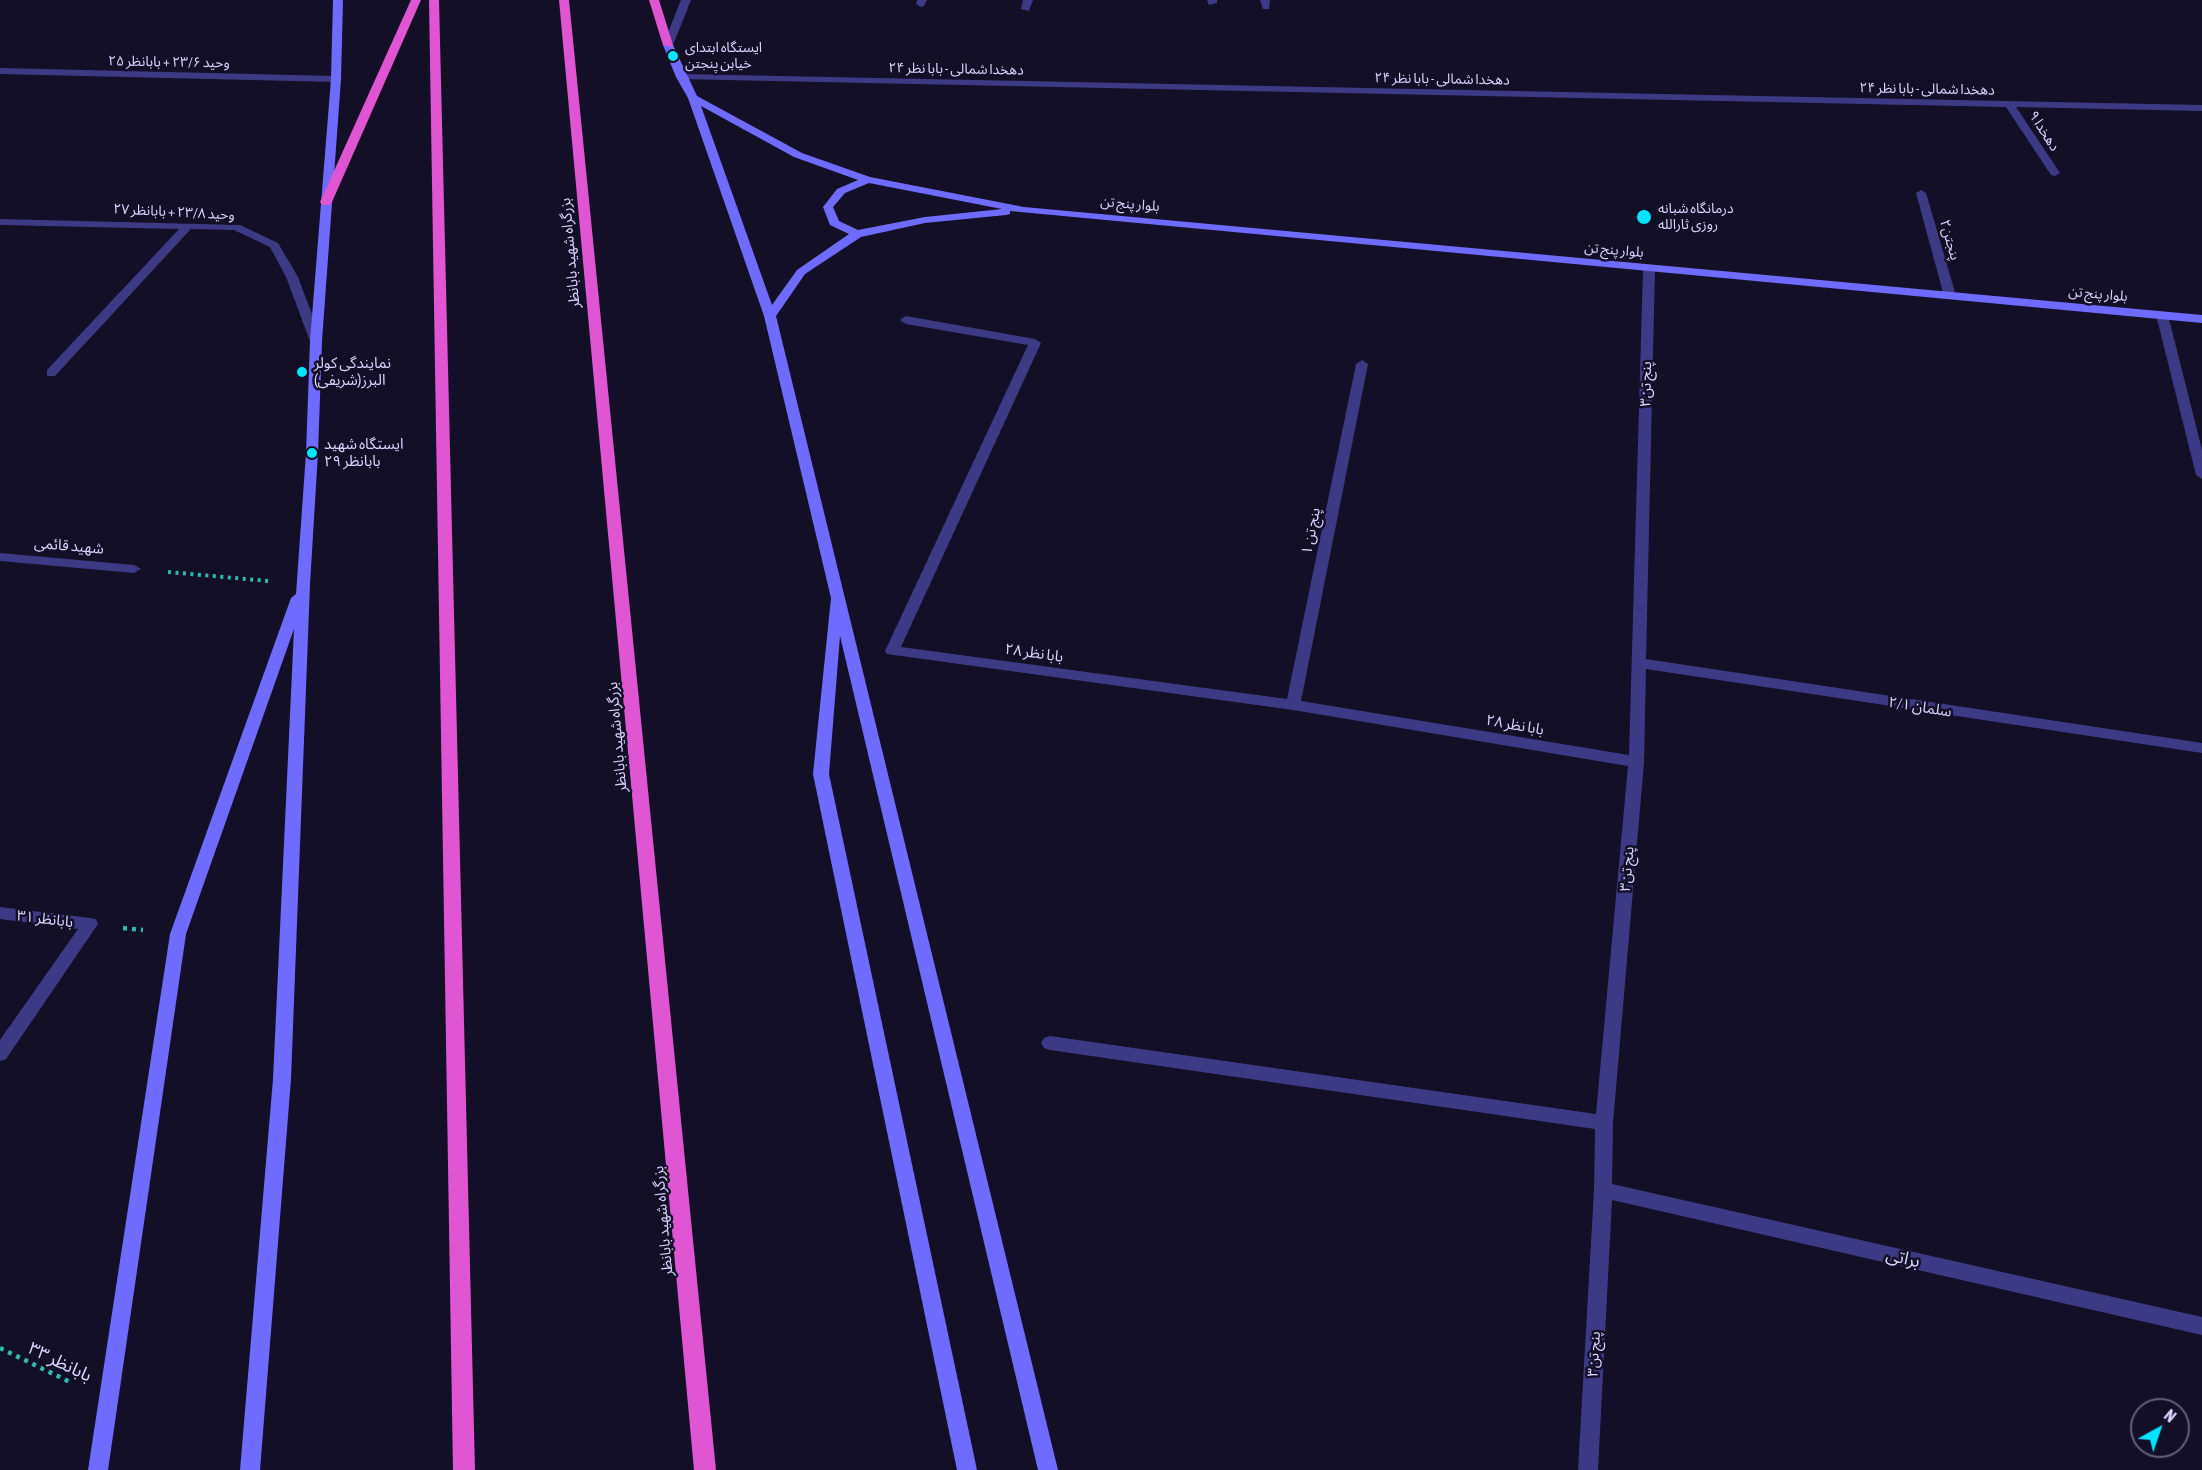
<!DOCTYPE html>
<html>
<head>
<meta charset="utf-8">
<style>
	body { margin:0 }
	#map { position:relative; width:2202px; height:1470px; overflow:hidden; background:#130f26; font-family:"Asap Condensed",sans-serif }
	canvas { display:block }
	.north { position:absolute; left:2130px; top:1398px; width:60px; height:60px; box-sizing:border-box; background:#130f26; border:2px solid #625e7d; border-radius:50%; rotate:40deg; font-size:16px; font-weight:700; line-height:24px; text-align:center; color:#d9d4ff }
	.north::after { content:''; display:block; margin:auto; width:21px; height:27px; background:#00e5ff; clip-path:polygon(50% 0,100% 100%,50% 72%,0 100%) }
</style>
</head>
<body>
<div id="map">
<canvas width="2202" height="1470"></canvas>
<div class="north">N</div>
</div>
<script>
const context = document.querySelector('canvas').getContext('2d');
context.lineJoin = 'round';
function stroke(path, color, width, dash) {
  context.strokeStyle = color;
  context.lineWidth = width;
  context.lineCap = dash ? 'butt' : 'round';
  context.setLineDash(dash || []);
  context.stroke(path);
}
function fillPath(path, color) {
  context.fillStyle = color;
  context.fill(path, 'evenodd');
}
function drawText(font, color, halo, rows, align = 'center') {
  context.font = font + ' "Asap Condensed","Noto Sans Arabic",sans-serif';
  context.lineWidth = 5;
  context.setLineDash([]);
  context.textBaseline = 'middle';
  context.strokeStyle = halo;
  context.fillStyle = color;
  for (const [text, x, y, turn = 0] of rows) {
    context.save();
    context.translate(x, y);
    context.rotate((+turn || 0) * Math.PI / 180);
    context.textAlign = isNaN(turn) ? turn : align;
    if (halo) context.strokeText(text, 0, 0);
    context.fillText(text, 0, 0);
    context.restore();
  }
}
const pathFar1 = new Path2D(`
	M168 572 268 581`);
const path = new Path2D(`
	M123 928 143 930
	M0 1348 72 1383`);
const minor = new Path2D(`
	M681 0H691L673 45 665 47 663 45Z
	M917 0H927L924 6 921 7 916 4Z
	M1023 0H1033L1029 11 1021 9Z
	M1207 0H1217V3L1209 5Z
	M1260 0H1270L1269 9H1263Z
	M0 68 336 76 341 79 336 82 0 74Z
	M681 74 2202 105V111L2016 107 2060 173 2055 176 2051 175 2006 107 678 79V75Z
	M1921 190 1926 193 1956 296 1954 298 1950 299 1944 296 1916 193Z
	M0 219 240 225 278 243 298 277 322 341 316 345 310 341 286 277 270 247 234 230 191 229 55 376H47V370L179 229 0 225Z
	M1649 265 1655 268 1646 659 2202 743V753L1646 669 1644 762 1613 1123 1612 1184 2202 1317V1335L1612 1200 1598 1470H1578L1594 1190 1595 1129 1050 1050 1044 1048 1041 1043 1044 1038 1050 1036 1596 1114 1628 766 1293 710 887 654 885 651 1028 345 906 324 900 320 906 316 1035 339 1041 343 901 647 1287 699 1356 364 1362 360 1368 364 1301 701 1629 755 1643 268Z
	M2162 312 2168 315 2202 450V479L2196 475 2156 315Z
	M0 553 134 565 141 569 134 573 0 561Z
	M0 907 90 918 96 919 98 924 6 1059 0 1061V1040L78 929 0 919Z`);
const secondary = new Path2D(`
	M333 0H343L341 79 322 341 318 453 310 584 291 1079 260 1470H240L273 1079 294 629 186 934 108 1470H88L170 934 291 598 296 594 306 453 310 341 331 79Z
	M668 42 673 45 697 96 802 153 870 177 1024 207 2202 315V323L1010 211V214L1006 215 925 223 861 237 805 274 776 316 1058 1470H1038L840 636 829 774 977 1470H957L813 774 831 598 764 316 688 98 676 77 663 45ZM701 106 794 157 858 180 837 189 823 207 830 225 849 234 797 270 772 305ZM869 183 1002 209 925 217 858 230 839 221 833 207 845 193Z`);
const trunk = new Path2D(`
	M411 0H421L332 202 330 205H322L320 202Z
	M429 0H439L475 1470H453Z
	M559 0H569L716 1470H694Z
	M649 0H659L673 45 672 47 663 45Z`);
const markers = [
	[673,56,6,"#00e5ff"],
	[1644,217,8,"#00e5ff"],
	[302,372,6,"#00e5ff"],
	[312,453,6,"#00e5ff"]
];
const farPoinames = [
	["ایستگاه ابتدای",685,48],
	["خیابن پنجتن",685,64],
	["درمانگاه شبانه",1658,209],
	["روزی ثارالله",1658,225]
];
const farStreetnames = [
	["وحید ۲۳/۶ + بابانظر ۲۵",169,62,1],
	["دهخدا شمالی - بابا نظر ۲۴",956,69,1],
	["دهخدا شمالی - بابا نظر ۲۴",1442,79,1],
	["دهخدا شمالی - بابا نظر ۲۴",1927,89,1],
	["دهخدا ۹",2044,131,57],
	["بلوار پنج تن",1130,204,5],
	["وحید ۲۳/۸ + بابانظر ۲۷",174,212,3],
	["پنجتن۲",1950,240,74],
	["بلوار پنج تن",1614,250,5],
	["بلوار پنج تن",2098,294,5]
];
const streetNames = [
	["بزرگراه شهید بابانظر",570,253,-95],
	["پنج تن۳",1646,384,-89],
	["پنج تن ۱",1311,531,-79],
	["شهید قائمی",69,546,5],
	["بابا نظر ۲۸",1034,653,8],
	["سلمان ۲/۱",1920,707,9],
	["بابا نظر ۲۸",1515,725,10],
	["بزرگراه شهید بابانظر",617,737,-95],
	["پنج تن۳",1627,869,-85],
	["بابانظر ۳۱",45,919,7],
	["بزرگراه شهید بابانظر",663,1221,-95],
	["پنج تن۳",1594,1354,-87]
];
const poiNames = [
	["نمایندگی کولر",314,363],
	["البرز(شریفی)",314,380],
	["ایستگاه شهید",324,444],
	["بابانظر ۲۹",324,461]
];
const nearStreetnames = [
	["براتی",1903,1258,13],
	["بابانظر ۳۳",60,1362,26]
];
stroke(pathFar1, '#2fb8b0', 4, [3, 4.5]);
stroke(path, '#2fb8b0', 4.5, [4, 5]);
fillPath(minor, '#3d3a85');
fillPath(secondary, '#6f6bff');
fillPath(trunk, '#e055d1');
for (const [x, y, r, color] of markers) {
  const dot = new Path2D();
  dot.arc(x, y, r, 0, 2 * Math.PI);
  context.fillStyle = color;
  context.fill(dot);
  stroke(dot, '#130f26', 2);
}
drawText('14px', '#d9d4ff', '#130f26', farPoinames, 'left');
drawText('14px', '#d9d4ff', '#130f26', farStreetnames);
drawText('15px', '#d9d4ff', '#130f26', streetNames);
drawText('15px', '#d9d4ff', '#130f26', poiNames, 'left');
drawText('18px', '#d9d4ff', '#130f26', nearStreetnames);
</script>
</body>
</html>
